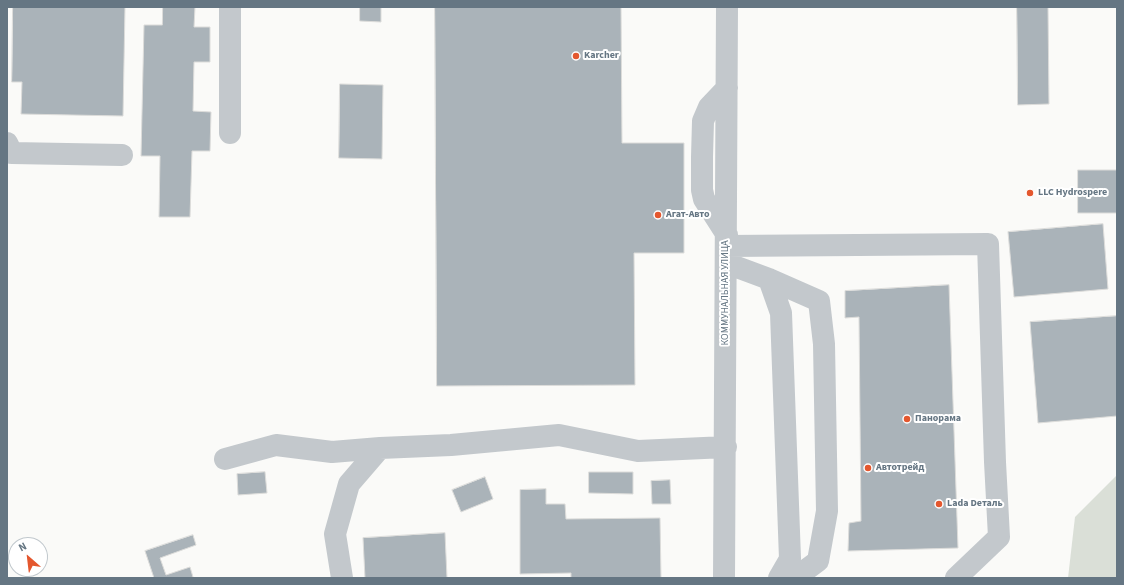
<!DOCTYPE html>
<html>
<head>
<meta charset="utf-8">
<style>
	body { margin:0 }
	#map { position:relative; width:1124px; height:585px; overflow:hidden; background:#fafaf8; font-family:"Source Sans 3",sans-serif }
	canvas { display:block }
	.frame { position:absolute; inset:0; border:8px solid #657683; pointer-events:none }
	.north { position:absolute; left:8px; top:537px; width:40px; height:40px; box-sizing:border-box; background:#fff; border:1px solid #c1c8cd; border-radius:50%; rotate:332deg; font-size:11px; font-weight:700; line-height:16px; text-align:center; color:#657683 }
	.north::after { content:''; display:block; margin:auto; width:14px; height:18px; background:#e4572e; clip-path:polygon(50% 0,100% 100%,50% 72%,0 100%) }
</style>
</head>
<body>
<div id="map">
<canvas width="1124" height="585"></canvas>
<div class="frame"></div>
<div class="north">N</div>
</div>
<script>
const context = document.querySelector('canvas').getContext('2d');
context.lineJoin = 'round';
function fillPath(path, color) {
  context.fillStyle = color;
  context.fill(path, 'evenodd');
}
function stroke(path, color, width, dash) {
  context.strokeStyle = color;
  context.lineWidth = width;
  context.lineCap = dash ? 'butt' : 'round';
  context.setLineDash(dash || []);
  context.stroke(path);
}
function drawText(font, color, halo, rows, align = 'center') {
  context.font = font + ' "Source Sans 3",sans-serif';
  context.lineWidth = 4;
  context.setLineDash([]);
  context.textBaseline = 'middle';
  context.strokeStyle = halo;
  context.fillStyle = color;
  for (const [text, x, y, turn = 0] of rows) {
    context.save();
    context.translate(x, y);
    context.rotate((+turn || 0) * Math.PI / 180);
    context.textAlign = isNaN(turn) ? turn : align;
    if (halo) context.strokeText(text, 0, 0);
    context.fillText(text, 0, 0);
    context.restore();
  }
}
const green = new Path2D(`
	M1117 475V578H1068L1075 517Z`);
const building = new Path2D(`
	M13 7H125L123 116 21 114 22 82H12Z
	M163 7H195L194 27H210V62H194L193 111 211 112 210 151H192L190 217H159L160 156H141L144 25H162Z
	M360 7H381V22L360 21Z
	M435 7H621L622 143H684V253H634L635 385 437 386Z
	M1017 7H1048L1049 104 1018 105Z
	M340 84 383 85 382 159 339 158Z
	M1078 170H1117V213H1078Z
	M1103 224 1108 289 1014 297 1008 232Z
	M949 285 958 548 848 551 849 523 861 521 859 317 845 318V291Z
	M1117 316V416L1038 423 1030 322Z
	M265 472 267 493 238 495 237 474Z
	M589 472H633V494L589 493Z
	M485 477 493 499 461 512 452 490Z
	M670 480 671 504H652L651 481Z
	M546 489V504H565L566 519 660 518 661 578H571V573L520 574V490Z
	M445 533 447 578H365L363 538Z
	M193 535 196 545 160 558 166 575 190 567 193 577 189 578H154L145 551Z`);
const minor = new Path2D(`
	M230 7V133
	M7 143 12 153 122 155
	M727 235 704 199 702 190V157L703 121 709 107 727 88
	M726 246 988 244 995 462 999 537 956 578
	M726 263 769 279 819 301 824 344 827 511 818 561 795 578
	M769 279 781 313 790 559 779 578
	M225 459 276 445 332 452 380 448
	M342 578 335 534 349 484 380 448 451 445 559 435 638 451 726 447
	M724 578 727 7`);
const markers = [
	[576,56,4,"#e4572e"],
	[1030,193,4,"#e4572e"],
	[658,215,4,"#e4572e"],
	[907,419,4,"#e4572e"],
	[868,468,4,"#e4572e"],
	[939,504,4,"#e4572e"]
];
const poiNames = [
	["Karcher",584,56],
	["LLC Hydrospere",1038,193],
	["Агат-Авто",666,215],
	["Панорама",915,419],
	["Автотрейд",876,468],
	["Lada Dеталь",947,504]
];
const streetNames = [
	["КОММУНАЛЬНАЯ УЛИЦА",726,293,-90]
];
fillPath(green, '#dadfd7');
fillPath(building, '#aab3b9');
stroke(building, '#dcdcda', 1);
stroke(minor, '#c3c8cc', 22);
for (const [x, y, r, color] of markers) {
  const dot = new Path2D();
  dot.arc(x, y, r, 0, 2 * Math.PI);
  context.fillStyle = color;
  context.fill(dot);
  stroke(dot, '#fff', 1.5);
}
drawText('bold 10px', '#657683', '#fff', poiNames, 'left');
drawText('10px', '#657683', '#fff', streetNames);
</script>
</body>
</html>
